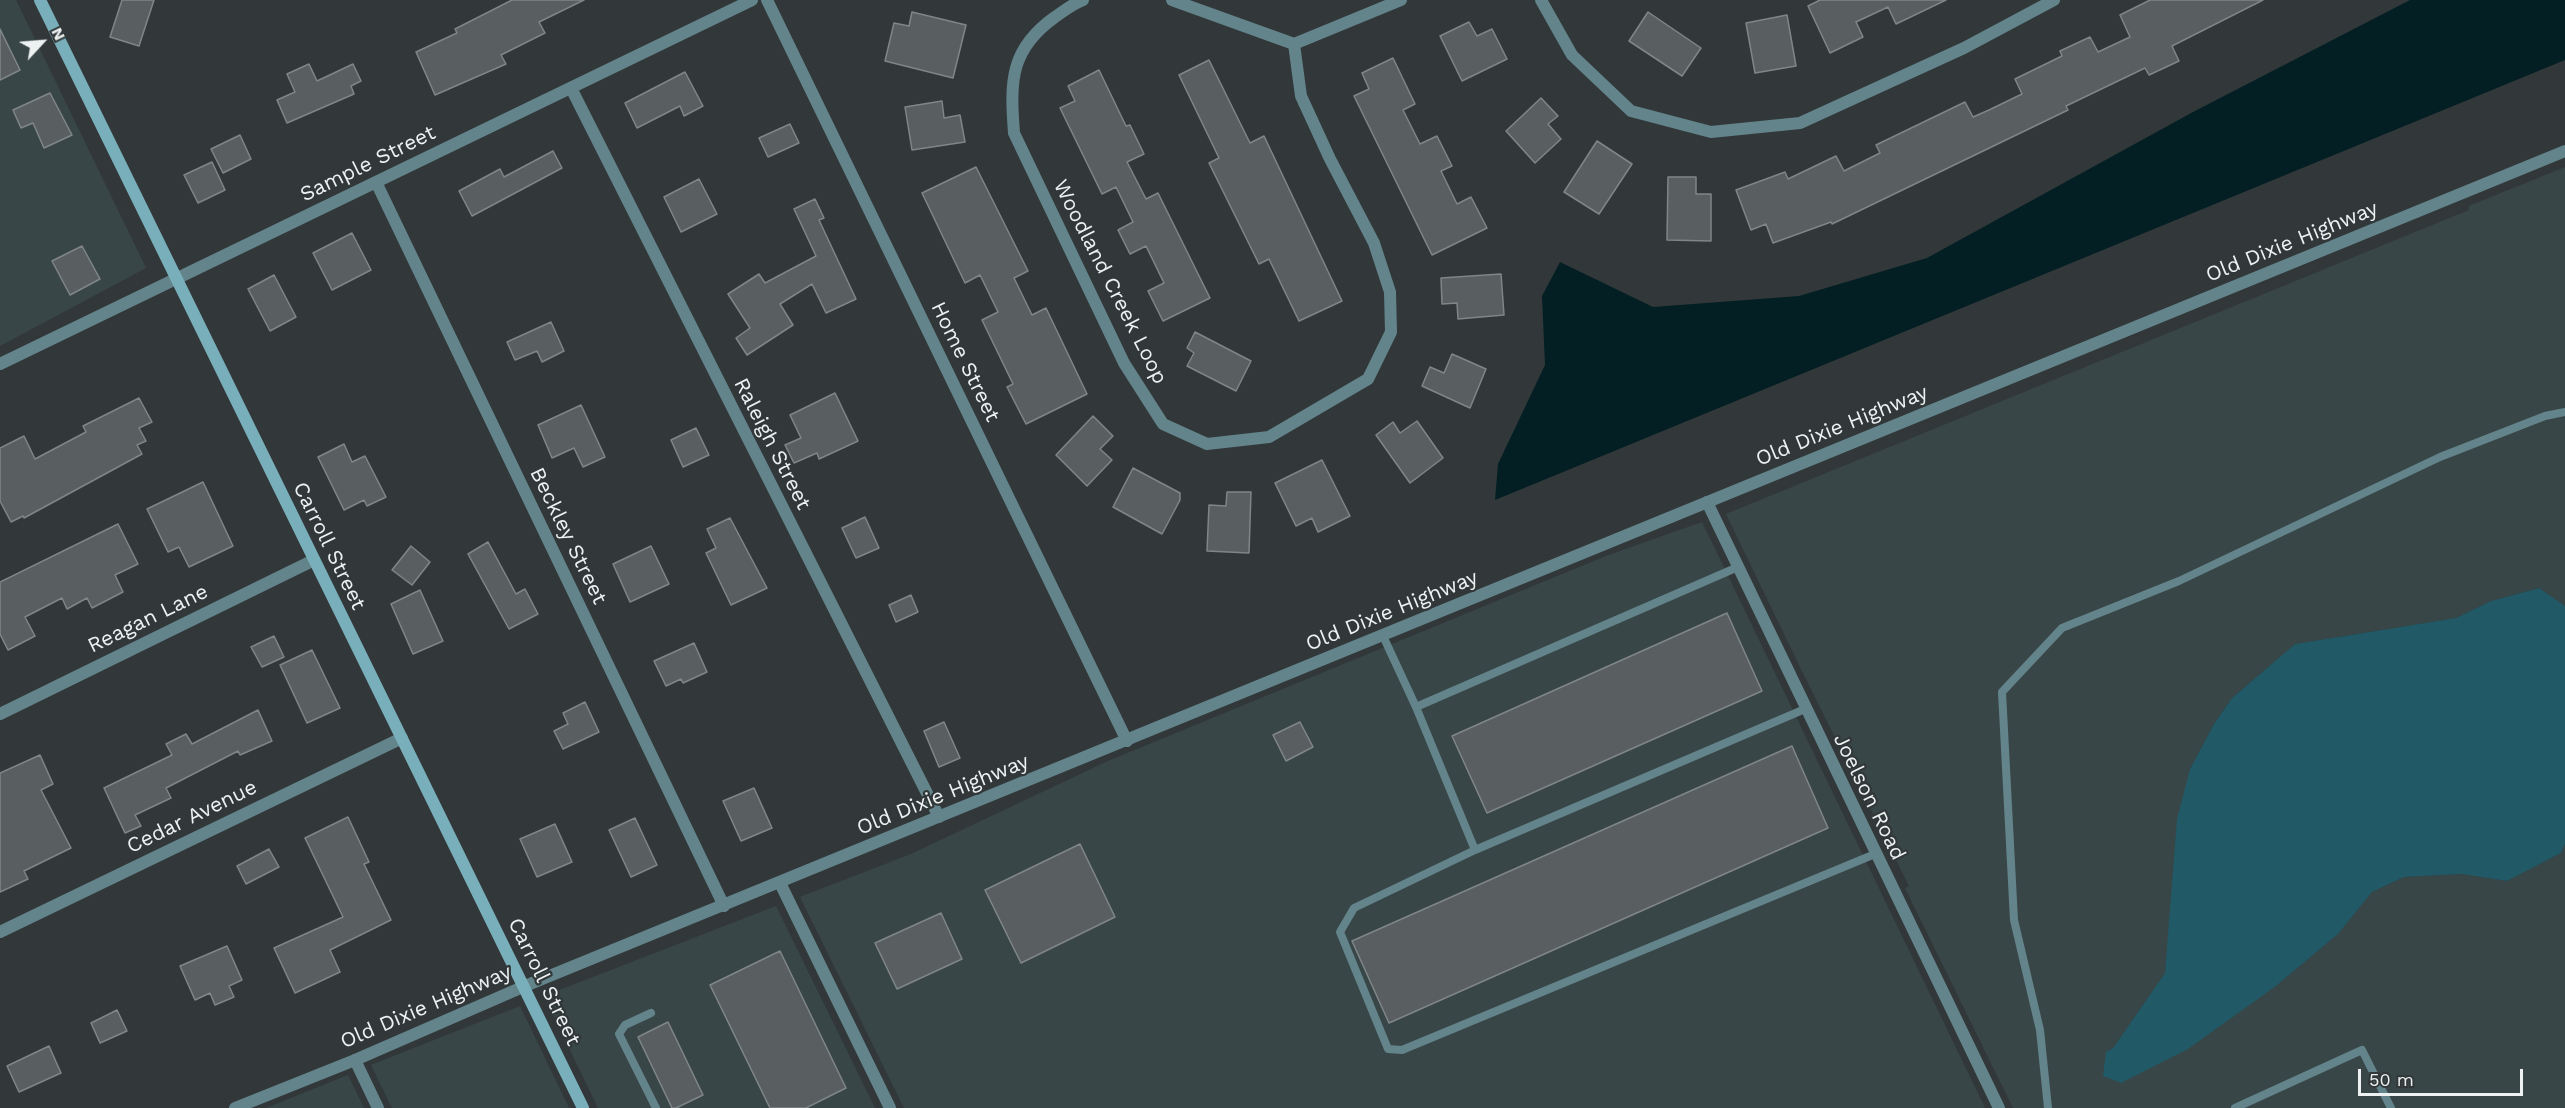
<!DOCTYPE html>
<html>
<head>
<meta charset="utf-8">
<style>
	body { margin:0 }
	#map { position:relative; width:2565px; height:1108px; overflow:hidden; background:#323839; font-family:"Work Sans",sans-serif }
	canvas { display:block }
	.north { position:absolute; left:12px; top:12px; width:60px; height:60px; -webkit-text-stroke:4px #323839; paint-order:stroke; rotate:64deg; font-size:16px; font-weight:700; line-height:24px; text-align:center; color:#edf1f2 }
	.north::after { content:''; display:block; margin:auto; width:21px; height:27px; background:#edf1f2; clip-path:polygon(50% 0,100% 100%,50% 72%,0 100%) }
	.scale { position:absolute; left:2358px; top:1069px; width:165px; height:27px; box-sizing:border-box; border:3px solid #edf1f2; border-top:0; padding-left:8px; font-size:18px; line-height:21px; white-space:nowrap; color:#edf1f2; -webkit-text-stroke:4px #323839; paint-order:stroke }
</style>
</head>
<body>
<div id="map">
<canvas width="2565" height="1108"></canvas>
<div class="north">N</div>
<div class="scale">50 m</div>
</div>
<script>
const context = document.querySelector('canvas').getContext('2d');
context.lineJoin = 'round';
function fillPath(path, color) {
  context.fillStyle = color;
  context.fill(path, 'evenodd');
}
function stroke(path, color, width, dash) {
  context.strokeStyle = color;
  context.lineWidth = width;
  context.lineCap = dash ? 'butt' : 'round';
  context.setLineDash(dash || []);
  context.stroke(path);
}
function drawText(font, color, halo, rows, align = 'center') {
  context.font = font + ' "Work Sans",sans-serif';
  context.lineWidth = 4.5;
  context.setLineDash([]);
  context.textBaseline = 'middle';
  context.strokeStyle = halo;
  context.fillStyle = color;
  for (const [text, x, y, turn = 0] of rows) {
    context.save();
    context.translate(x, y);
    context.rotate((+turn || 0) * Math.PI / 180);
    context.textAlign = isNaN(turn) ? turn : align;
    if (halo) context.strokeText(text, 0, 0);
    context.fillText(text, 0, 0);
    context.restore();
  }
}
const built = new Path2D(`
	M0 0H16L146 268 0 346Z
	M2565 167V606L2538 588 2491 601 2456 618 2295 644 2232 698 2214 724 2190 769 2165 973 2113 1048 2106 1052 2276 986 2338 934 2372 892 2404 877 2461 874 2507 881 2561 853 2565 844V1108H2013L1905 888 1909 886 1800 667 1726 514 2469 210V206Z
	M1702 522 1985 1108H904L800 897 911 854 1108 761 1606 556Z
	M776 906 875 1108H598L544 996Z
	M520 1006 569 1108H392L371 1065Z
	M348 1075 364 1108H266Z`);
const green = new Path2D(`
	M2539 588 2565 606V844L2561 853 2507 881 2461 874 2404 877 2372 892 2338 934 2276 986 2188 1049 2121 1083 2103 1076 2106 1052 2113 1048 2165 973 2177 819 2190 769 2214 724 2232 698 2295 644 2456 618 2491 601Z`);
const water = new Path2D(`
	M2410 0H2565V60L1495 500 1498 464 1545 365 1542 296 1560 262 1653 307 1799 296 1927 258 2193 112Z`);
const building = new Path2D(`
	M122 0H154L139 46 110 37Z
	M512 0H584L539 22 545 33 501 55 506 64 435 95 416 52 457 33 455 29Z
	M1820 0H1946L1896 24 1888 7 1856 22 1863 37 1830 53 1808 6Z
	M2150 0H2263L2172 46 2179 61 2149 75 2145 68 2066 106 2068 110 1832 224 1831 222 1773 243 1766 224 1751 230 1736 190 1785 172 1788 179 1836 156 1844 171 1880 153 1876 145 1965 102 1973 117 1989 110 2022 94 2015 79 2062 56 2060 51 2090 37 2098 52 2130 37 2120 15Z
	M912 12 966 25 953 78 885 61 894 23 909 26Z
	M1648 12 1701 48 1682 76 1629 41Z
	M1787 15 1796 66 1755 73 1746 23Z
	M1469 22 1477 36 1492 29 1507 59 1462 81 1440 36Z
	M0 29 20 70 0 80Z
	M1393 58 1415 104 1403 110 1420 144 1437 136 1452 166 1441 171 1457 204 1471 197 1487 228 1432 255 1354 96 1369 89 1362 73Z
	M1209 60 1250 143 1264 136 1342 301 1299 321 1269 259 1259 264 1209 163 1219 158 1179 75Z
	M309 64 317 81 353 64 361 81 351 86 354 94 287 123 277 100 295 92 287 74Z
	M1099 70 1126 126 1130 125 1144 154 1127 162 1146 199 1158 193 1210 298 1163 321 1148 291 1164 283 1146 246 1130 254 1118 230 1133 222 1116 187 1102 194 1060 108 1075 101 1068 86Z
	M685 72 703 106 684 116 680 106 637 128 625 103Z
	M50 93 72 135 44 148 33 123 21 128 13 110Z
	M1541 98 1558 116 1548 124 1561 139 1535 163 1506 131Z
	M942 101 944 118 960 115 965 142 912 150 905 107Z
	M790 124 799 143 768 157 759 138Z
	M240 135 251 159 223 173 211 149Z
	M1597 141 1632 164 1599 214 1564 192Z
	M553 151 562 168 472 216 459 191 500 169 504 177Z
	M212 162 225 190 198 203 184 175Z
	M976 167 1028 271 1014 278 1032 315 1046 308 1087 394 1026 424 1007 387 1013 384 982 320 998 312 980 275 965 283 922 193Z
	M1668 177H1696V194H1711V241L1667 240Z
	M699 179 717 214 681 232 664 197Z
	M815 199 824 218 819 220 856 299 826 313 812 284 780 304 793 325 747 355 736 338 750 328 728 294 759 274 765 283 816 256 794 209Z
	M352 233 371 270 332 290 313 253Z
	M82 246 100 279 70 295 52 261Z
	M1501 274 1504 315 1458 319 1457 303 1442 304 1441 278Z
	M274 275 296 317 270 331 248 289Z
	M551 322 564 351 542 362 537 351 515 360 507 342Z
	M1195 332 1251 361 1236 391 1187 366 1194 353 1187 348Z
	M1452 354 1486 369 1470 408 1422 386 1430 367 1444 373Z
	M835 393 858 441 819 459 817 453 794 463 785 445 801 438 790 415Z
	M139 398 152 422 139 428 146 441 137 445 142 454 24 518 23 516 11 522 0 501V448L24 436 35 459 86 432 83 426Z
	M581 405 605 457 583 467 574 448 552 458 538 425Z
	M1093 416 1113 436 1100 449 1112 460 1087 486 1056 455Z
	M1417 421 1443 458 1410 483 1376 435 1393 422 1400 433Z
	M696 428 709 455 683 467 671 440Z
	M344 444 352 462 365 456 386 497 367 506 364 500 344 510 318 457Z
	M1322 460 1350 516 1318 532 1312 518 1296 526 1275 483Z
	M1133 468 1180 493V500L1162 534 1113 507Z
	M203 482 233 546 189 567 179 547 168 552 147 509Z
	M1227 492H1251L1249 553 1207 551 1209 505 1226 506Z
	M865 517 879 548 856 558 842 528Z
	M730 518 767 588 731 605 706 553 716 548 707 529Z
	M118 524 138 564 115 575 123 592 92 608 87 598 67 609 62 598 25 617 35 636 8 650 0 634V582Z
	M488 542 516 594 525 589 538 614 509 629 468 554Z
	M411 546 430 562 412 585 392 570Z
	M651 546 669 584 630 602 613 564Z
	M420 590 443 641 413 654 391 604Z
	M911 595 918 612 896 622 889 605Z
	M1727 613 1762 691 1487 813 1452 736Z
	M274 636 284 657 262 667 251 647Z
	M694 643 707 672 683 683 681 679 666 686 654 661Z
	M312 650 340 708 307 723 280 665Z
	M585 702 599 732 563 749 554 731 568 724 563 713Z
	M258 710 272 741 240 755 238 751 166 788 171 798 135 815 141 826 125 833 104 788 172 755 166 744 186 734 192 744Z
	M944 722 960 758 939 767 924 731Z
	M1300 722 1313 747 1286 761 1273 735Z
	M1792 746 1828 828 1389 1023 1352 941Z
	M40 755 53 784 41 790 71 848 24 871 28 879 0 892V773Z
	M754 788 772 828 741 841 723 801Z
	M348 817 369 862 364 864 391 920 330 950 340 972 295 993 274 948 343 917 305 838Z
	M635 818 657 865 631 877 609 830Z
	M555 824 572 862 537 877 520 839Z
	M1080 844 1115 917 1021 963 985 890Z
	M269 849 279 867 246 884 237 866Z
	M941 913 962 959 897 989 875 943Z
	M227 946 242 980 229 986 234 997 215 1005 210 993 195 1000 180 966Z
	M780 951 846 1088 806 1108H770L710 985Z
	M117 1010 127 1031 100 1043 91 1023Z
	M668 1022 703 1095 676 1108H672L638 1037Z
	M49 1046 61 1073 19 1092 7 1066Z`);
const service = new Path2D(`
	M1383 636 1416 707 1475 850
	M1416 707 1738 567
	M1805 709 1475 850 1354 908 1340 932 1388 1049 1402 1050 1875 854
	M651 1013 625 1025 619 1034 656 1108
	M2048 1108 2040 1030 2014 920 2002 692 2062 628 2179 581 2440 457 2545 416 2565 412
	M2235 1108 2362 1050 2391 1108`);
const minor = new Path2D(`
	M767 0 1127 741
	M1083 0C1072 4 1064 11 1055 17 1010 49 1010 81 1014 133L1124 363 1163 424 1207 444 1269 437 1368 379 1391 332 1390 292 1374 243 1330 159 1301 96 1294 44
	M1172 0 1294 44 1401 0
	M1541 0 1572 55 1631 111 1711 132 1800 123 1964 48 2054 0
	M571 88 939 817
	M376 182 724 906
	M0 364 752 0
	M1707 502 1999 1108
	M0 714 314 560
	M780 883 890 1108
	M0 932 402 738
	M355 1060 378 1108`);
const tertiary = new Path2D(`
	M235 1108 355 1060 525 986 2565 151`);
const secondary = new Path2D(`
	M40 0 583 1108`);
const streetNames = [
	["Sample Street",368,164,-26],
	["Old Dixie Highway",2292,242,-22],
	["Woodland Creek Loop",1110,282,63],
	["Home Street",965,362,64],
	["Old Dixie Highway",1842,426,-22],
	["Raleigh Street",772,444,63],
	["Beckley Street",568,536,64],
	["Carroll Street",329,546,64],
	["Old Dixie Highway",1392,611,-22],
	["Reagan Lane",148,619,-26],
	["Old Dixie Highway",943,795,-22],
	["Joelson Road",1869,797,64],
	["Cedar Avenue",192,817,-26],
	["Carroll Street",544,982,64],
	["Old Dixie Highway",426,1007,-23]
];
fillPath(built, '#394648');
fillPath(green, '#215a66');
fillPath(water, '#031f24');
fillPath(building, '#595f60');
stroke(building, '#808688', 1.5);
stroke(service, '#63848b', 8);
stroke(minor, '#63848b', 12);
stroke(tertiary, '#63848b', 12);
stroke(secondary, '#79afbb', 12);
drawText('21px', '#edf1f2', '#323839', streetNames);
</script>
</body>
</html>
